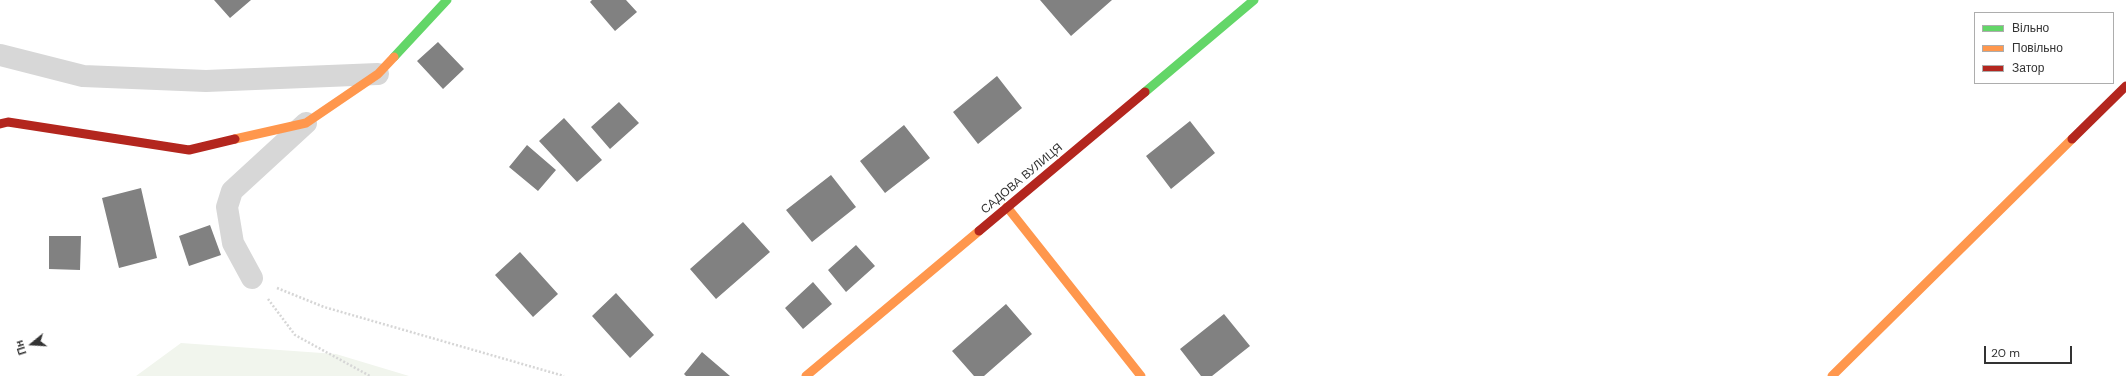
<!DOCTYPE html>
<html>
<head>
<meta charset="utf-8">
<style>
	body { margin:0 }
	#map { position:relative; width:2126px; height:376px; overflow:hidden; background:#fff; font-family:"DM Sans",sans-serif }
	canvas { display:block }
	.legend { position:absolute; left:1974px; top:12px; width:140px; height:72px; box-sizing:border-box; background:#fff; border:1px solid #adadad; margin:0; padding:5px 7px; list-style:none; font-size:12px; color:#333 }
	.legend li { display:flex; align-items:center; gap:8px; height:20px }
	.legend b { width:20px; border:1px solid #adadad }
	.north { position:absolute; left:12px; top:324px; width:40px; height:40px; -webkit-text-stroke:3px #fff; paint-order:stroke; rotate:252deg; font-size:11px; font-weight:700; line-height:16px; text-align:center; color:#333 }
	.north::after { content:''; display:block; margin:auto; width:14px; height:18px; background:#333; clip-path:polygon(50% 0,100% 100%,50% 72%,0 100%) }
	.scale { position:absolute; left:1984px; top:346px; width:88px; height:18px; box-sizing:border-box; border:2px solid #333; border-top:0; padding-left:5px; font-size:12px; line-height:14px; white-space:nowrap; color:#333; -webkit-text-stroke:3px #fff; paint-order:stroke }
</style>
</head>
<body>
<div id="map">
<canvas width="2126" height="376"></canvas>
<ul class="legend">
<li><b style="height:5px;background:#63d668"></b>Вільно</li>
<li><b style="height:5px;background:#ff974d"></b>Повільно</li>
<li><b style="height:5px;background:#b3261e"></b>Затор</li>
</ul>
<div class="north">Пн</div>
<div class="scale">20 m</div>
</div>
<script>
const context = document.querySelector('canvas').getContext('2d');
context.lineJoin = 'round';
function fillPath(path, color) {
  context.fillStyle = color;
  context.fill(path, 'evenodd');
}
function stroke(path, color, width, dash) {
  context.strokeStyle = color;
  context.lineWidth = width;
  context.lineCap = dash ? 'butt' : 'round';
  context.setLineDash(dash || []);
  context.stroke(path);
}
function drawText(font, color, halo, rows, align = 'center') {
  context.font = font + ' "DM Sans",sans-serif';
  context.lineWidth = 4;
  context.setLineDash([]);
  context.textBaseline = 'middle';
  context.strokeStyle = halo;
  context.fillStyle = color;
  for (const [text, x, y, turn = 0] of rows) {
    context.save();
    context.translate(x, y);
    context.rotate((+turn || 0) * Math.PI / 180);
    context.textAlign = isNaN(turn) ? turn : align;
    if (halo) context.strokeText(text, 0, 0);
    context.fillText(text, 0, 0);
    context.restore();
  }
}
const green = new Path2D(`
	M181 343 336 354 409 376H136Z`);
const building = new Path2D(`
	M214 0H251L230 18Z
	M592 0H626L637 12 615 31 590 2Z
	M1040 0H1112L1071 36Z
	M438 42 464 69 443 89 417 61Z
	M997 76 1022 108 978 144 953 112Z
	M619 102 639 123 610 149 591 127Z
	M564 118 602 160 577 182 539 141Z
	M1190 121 1215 153 1171 189 1146 156Z
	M904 125 930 158 885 193 860 161Z
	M527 145 556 170 538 191 509 167Z
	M831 175 856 207 812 242 786 210Z
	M141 188 157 258 119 268 102 198Z
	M743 222 770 252 716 299 690 269Z
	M210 225 221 255 189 266 179 236Z
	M49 236H81L80 270 49 269Z
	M856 245 875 266 846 292 828 270Z
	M520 252 558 294 533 317 495 275Z
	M813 282 832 304 803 329 785 308Z
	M616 293 654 335 630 358 592 316Z
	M1006 304 1032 334 984 376H974L952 351Z
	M1224 314 1250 346 1212 376H1201L1180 349Z
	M702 352 730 376H686L684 374Z`);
const path = new Path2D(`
	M277 288 324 307 564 376
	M268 299 295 335 370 376`);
const street = new Path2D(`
	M0 55 83 76 206 81 378 74
	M252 278 233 243 227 207 232 191 306 123`);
const fast = new Path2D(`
	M394 57 447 0
	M1145 92 1254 0`);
const slow = new Path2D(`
	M235 139 306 123 378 74 394 57
	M1007 207 1141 376
	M806 376 979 231
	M1832 376 2072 139`);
const jam = new Path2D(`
	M0 124 8 122 189 150 235 139
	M2072 139 2126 86
	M979 231 1145 92`);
const streetNames = [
	["САДОВА ВУЛИЦЯ",1022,179,-40]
];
fillPath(green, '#f1f5ed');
fillPath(building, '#818181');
stroke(path, '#d6d6d6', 2.5, [2, 2]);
stroke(street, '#d7d7d7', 22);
stroke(fast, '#63d668', 9);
stroke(slow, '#ff974d', 9);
stroke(jam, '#b3261e', 9);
drawText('12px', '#333', '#fff', streetNames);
</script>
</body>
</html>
